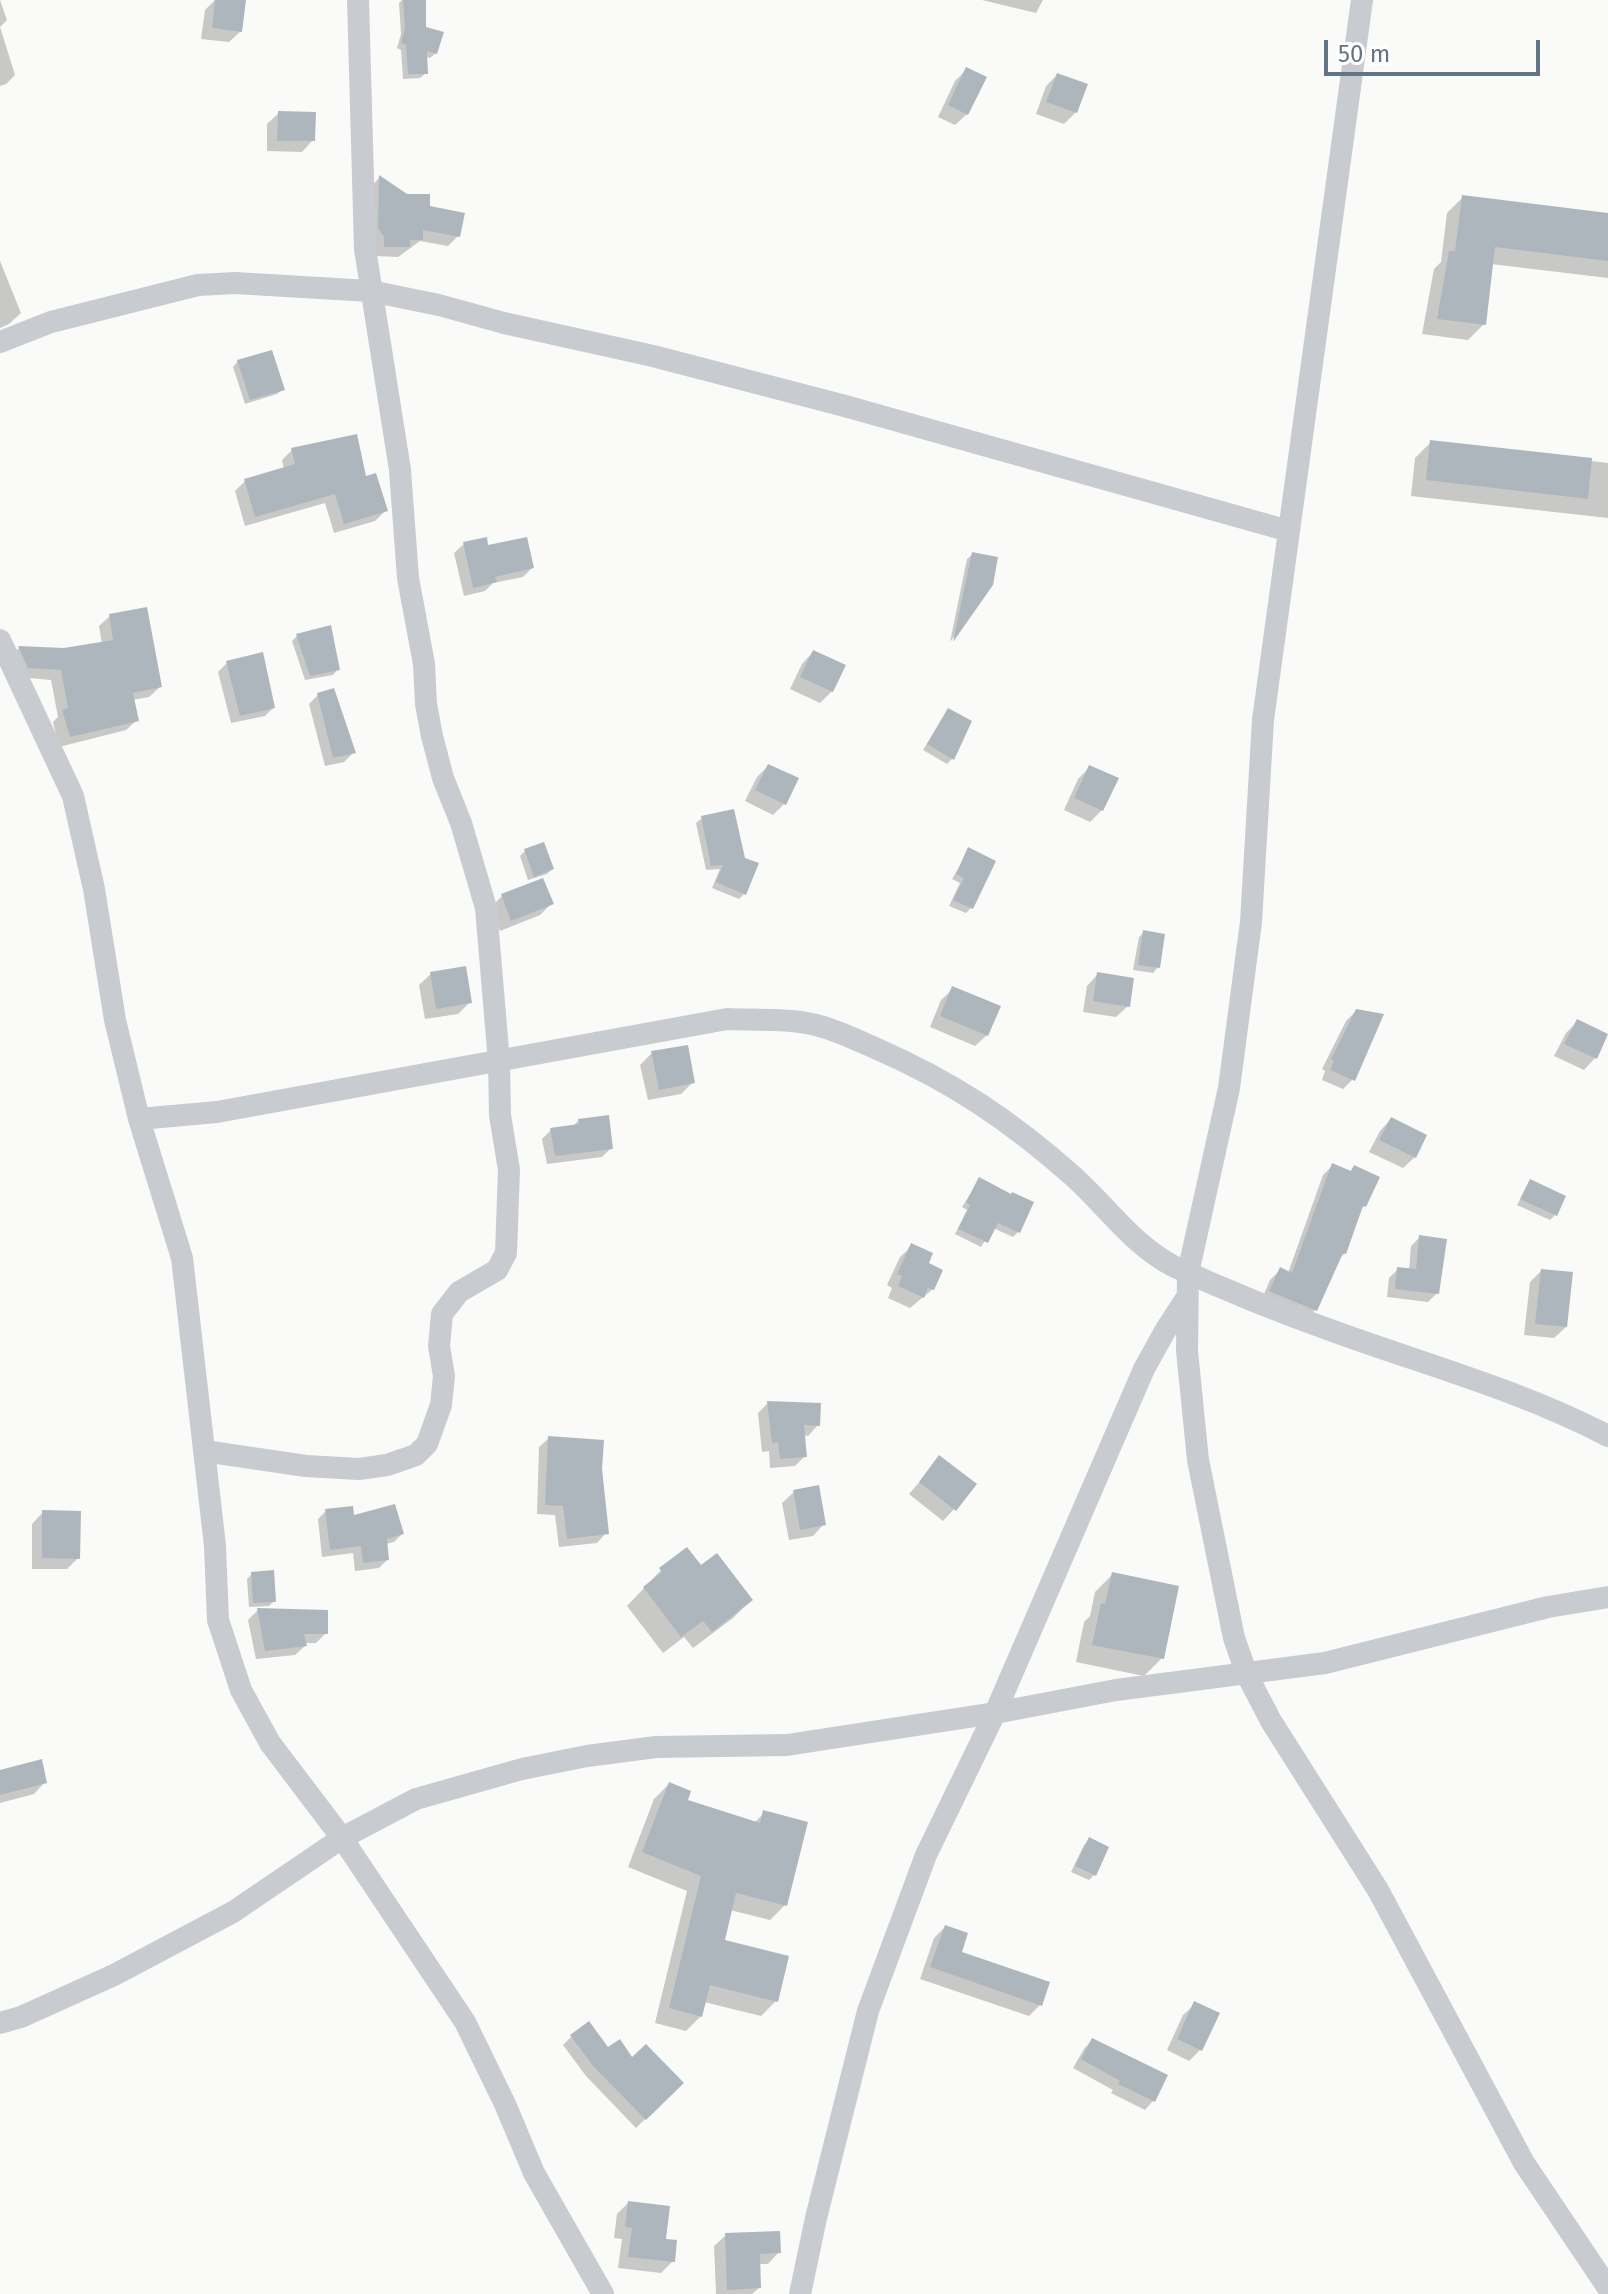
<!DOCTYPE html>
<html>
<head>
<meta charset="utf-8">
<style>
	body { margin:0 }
	#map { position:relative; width:1608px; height:2294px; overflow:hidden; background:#fafaf8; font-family:"Fira Sans",sans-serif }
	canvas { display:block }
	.scale { position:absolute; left:1324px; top:40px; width:216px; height:36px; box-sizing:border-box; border:4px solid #637485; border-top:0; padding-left:10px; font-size:24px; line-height:28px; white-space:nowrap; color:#637485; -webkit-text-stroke:6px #fff; paint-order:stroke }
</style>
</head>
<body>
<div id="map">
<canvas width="1608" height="2294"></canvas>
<div class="scale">50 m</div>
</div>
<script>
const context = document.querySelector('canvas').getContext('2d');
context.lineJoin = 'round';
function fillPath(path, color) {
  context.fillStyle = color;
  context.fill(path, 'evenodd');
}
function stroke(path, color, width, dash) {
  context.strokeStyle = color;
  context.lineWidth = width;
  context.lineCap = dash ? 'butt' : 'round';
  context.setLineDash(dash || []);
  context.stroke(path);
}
const shadow = new Path2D(`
	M0 0 7 20 0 27 15 75 6 84 0 86Z
	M215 0H225L241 31 229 42 201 39 205 10Z
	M402 0H424V28L436 53 430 58 425 56 426 73 420 78 403 79 401 50 397 48 401 34 399 3Z
	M982 0H1043L1036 13Z
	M967 69V114L955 125 938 117 955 81Z
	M1057 75 1076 112 1064 124 1036 114 1046 86Z
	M279 113 313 140 302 152 267 151V124Z
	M379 178 428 208 458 236 448 246 420 241 398 257 375 256 370 188Z
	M1463 197 1608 215V278L1491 264 1484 324 1468 340 1422 334 1434 269 1441 262 1447 213Z
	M0 261 21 313 9 324 0 328Z
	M238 361 283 389 277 394 245 404 233 367Z
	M1431 442 1608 463V518L1411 496 1415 458Z
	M292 450 365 479 385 511 375 521 334 533 325 503 245 526 235 491 245 481 284 470 282 460Z
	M464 544 487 547 532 568 523 577 493 583 485 591 464 596 454 553Z
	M973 554 991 584 950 642 967 559Z
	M110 616 160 687 149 697 132 700 137 720 126 730 59 747 53 722 58 717 51 680 18 677 9 658 19 648 64 650 102 644 99 626Z
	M297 636 338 669 333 675 305 680 292 641Z
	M813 652 832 691 820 703 790 689 802 664Z
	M262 654 273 708 265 716 231 723 218 672 227 663Z
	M318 695 353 753 344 762 325 766 309 704Z
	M944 716 952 759 947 764 923 750Z
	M768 766 784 804 773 815 745 801 757 777Z
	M1090 767 1102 810 1090 822 1064 810 1078 779Z
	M702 818 744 894 739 899 712 888 720 869 706 870 696 823Z
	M969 850 971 908 966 913 949 906 960 883 952 879Z
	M525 851 552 869 547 874 528 880 520 856Z
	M502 896 551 904 540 915 500 931 491 907Z
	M1144 932 1158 967 1153 973 1133 970 1139 937Z
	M431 974 470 1002 458 1014 425 1019 419 985Z
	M1098 974 1128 1006 1116 1017 1083 1012 1087 986Z
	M953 989 987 1035 975 1046 930 1027 941 1000Z
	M1356 1011 1353 1079 1343 1089 1322 1080 1325 1071 1322 1069 1346 1021Z
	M1577 1022 1606 1035 1595 1058 1584 1070 1554 1056 1566 1033Z
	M652 1053 693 1082 681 1094 648 1100 640 1065Z
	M1391 1119 1415 1157 1403 1168 1369 1152 1380 1131Z
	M579 1120 611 1148 602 1157 547 1164 542 1139 551 1130 572 1127Z
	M1333 1165 1349 1172 1354 1168 1364 1206 1360 1210 1345 1253 1338 1260 1316 1309 1306 1319 1261 1301 1270 1280 1280 1270 1288 1273 1323 1175Z
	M980 1179 1011 1196 1018 1232 1013 1237 993 1228 981 1247 955 1234 967 1210 962 1207Z
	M1530 1182 1555 1215 1550 1220 1517 1205Z
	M1420 1237 1437 1293 1428 1302 1387 1297 1389 1278 1398 1269 1409 1270 1411 1246Z
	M912 1246 927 1264 933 1289 910 1308 888 1298 892 1288 887 1285 900 1257Z
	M1541 1271 1566 1327 1554 1338 1524 1335 1530 1282Z
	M768 1403 818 1425 808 1436 803 1435 805 1456 795 1466 770 1468 769 1451 762 1452 758 1413Z
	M549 1438 600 1469 606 1533 597 1543 559 1547 555 1515 537 1514 539 1447Z
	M940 1458 954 1509 943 1521 909 1494Z
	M794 1492 824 1524 813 1536 789 1540 782 1503Z
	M326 1511 352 1518 402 1534 394 1542 386 1544 387 1560 379 1568 355 1571 353 1553 322 1557 318 1519Z
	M43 1512 78 1558 67 1569H32V1524Z
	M700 1568 751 1600 733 1618 693 1648 684 1637 663 1653 627 1606 661 1570Z
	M252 1574 274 1601 269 1606 249 1607 247 1579Z
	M1113 1574 1162 1658 1144 1676 1076 1662 1084 1622 1090 1616 1095 1592Z
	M258 1610 326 1633 316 1643H304L305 1646 295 1655 256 1659 248 1620Z
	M0 1772 45 1782 34 1794 0 1803Z
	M669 1784 685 1801 754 1823 764 1813 785 1905 770 1920 730 1910 722 1941 776 2001 761 2016 704 2002 701 2016 686 2031 655 2023 687 1891 628 1867 654 1799Z
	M1089 1840 1094 1875 1089 1880 1071 1872 1084 1845Z
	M945 1927 959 1953 1040 2005 1029 2016 920 1979 934 1938Z
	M1195 2004 1201 2049 1189 2061 1167 2050 1183 2015Z
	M572 2036 631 2060 682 2083 636 2128 586 2076 563 2045Z
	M1092 2040 1153 2101 1145 2110 1111 2093 1113 2090 1073 2068 1084 2049Z
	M628 2203 664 2241 673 2261 661 2273 618 2268 622 2239 614 2238 617 2214Z
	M726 2235 779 2252 768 2264H758L759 2288 752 2294H716L714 2246Z`);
const building = new Path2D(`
	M215 0H246L242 32 212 28Z
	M403 0H426V27L444 32 437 54 427 51 428 74H408L406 45 401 43 405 28Z
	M966 67 987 77 968 115 948 105Z
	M1057 73 1088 84 1077 113 1046 102Z
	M278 111 316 112 315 141H277Z
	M379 175 407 194H430V206L465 213 460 237 423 230V240H410V247H384V237L378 228Z
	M1462 195 1608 213V261L1495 247 1486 325 1437 319 1449 251H1455Z
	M272 350 285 390 250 400 237 360Z
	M357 434 366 476 376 473 388 511 344 524 335 494 255 517 244 479 295 464 291 448Z
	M1430 440 1592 458 1588 499 1426 480Z
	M487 537 488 545 527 537 534 568 495 577 497 582 473 588 463 542Z
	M972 552 998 557 993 585 953 642Z
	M147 607 162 687 133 693 139 721 70 737 62 710 68 708 61 670 28 668 18 646 64 648 113 640 109 614Z
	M331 625 340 670 310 676 296 634Z
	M813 650 846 665 833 692 800 677Z
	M263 652 275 708 240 716 226 661Z
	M334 688 356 753 333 758 317 693Z
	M948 708 972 721 954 760 927 744Z
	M768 764 799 778 786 805 755 790Z
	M1089 765 1119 778 1103 811 1074 798Z
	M734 809 745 858 759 863 746 895 716 882 723 865 711 866 701 816Z
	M544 842 554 869 534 877 524 849Z
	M968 847 996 861 973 909 953 900 964 878 956 874Z
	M543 878 554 904 511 921 501 894Z
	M1143 930 1165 934 1160 968 1138 965Z
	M466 966 472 1003 436 1009 430 972Z
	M1097 972 1134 978 1130 1007 1093 1001Z
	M952 986 1001 1006 988 1036 940 1016Z
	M1356 1009 1384 1014 1355 1081 1330 1070 1334 1061 1331 1059Z
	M1577 1019 1608 1034 1597 1059 1564 1044Z
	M688 1045 695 1083 659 1090 651 1051Z
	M609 1115 613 1149 555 1156 550 1128 579 1124 578 1119Z
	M1391 1117 1427 1135 1416 1158 1379 1140Z
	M1332 1163 1351 1171 1354 1165 1380 1177 1366 1207 1363 1206 1346 1254 1343 1253 1317 1311 1269 1291 1280 1267 1292 1273Z
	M979 1177 1011 1194 1012 1192 1034 1202 1020 1233 998 1223 988 1243 958 1229 970 1205 966 1202Z
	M1530 1179 1566 1196 1557 1216 1520 1199Z
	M1419 1235 1447 1239 1439 1294 1395 1289 1397 1267 1416 1269Z
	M911 1243 933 1253 929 1263 943 1270 934 1290 928 1288 924 1298 898 1286 902 1276 897 1274Z
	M1541 1269 1573 1272 1567 1327 1535 1324Z
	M767 1401 821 1403 820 1426 804 1425 807 1457 780 1459 778 1442 772 1443Z
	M548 1436 604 1440 602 1469 609 1534 567 1539 563 1506 545 1505Z
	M939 1455 977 1484 956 1511 919 1482Z
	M819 1485 826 1525 800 1530 793 1490Z
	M395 1504 404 1534 387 1539 389 1560 363 1563 361 1546 330 1550 325 1509 353 1506 354 1515Z
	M42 1510 81 1511 80 1559 42 1558Z
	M687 1547 701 1565 717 1553 753 1600 712 1632 703 1621 681 1637 643 1587 662 1572 659 1568Z
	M274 1570 276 1602 253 1603 251 1572Z
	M1112 1572 1179 1586 1164 1659 1092 1645 1101 1603 1105 1604Z
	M257 1608 328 1610V1634H304L307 1646 265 1651Z
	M42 1759 47 1783 0 1795V1770Z
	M669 1782 691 1791 688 1800 760 1823 763 1810 808 1822 787 1906 736 1893 725 1940 789 1956 778 2002 710 1985 702 2017 669 2008 701 1876 642 1852Z
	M1089 1837 1109 1847 1096 1876 1075 1866Z
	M945 1925 968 1933 962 1952 1050 1982 1042 2006 930 1967Z
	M1194 2001 1220 2013 1202 2051 1177 2039Z
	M589 2021 608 2047 620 2039 632 2057 646 2044 684 2083 646 2120 594 2067 570 2035Z
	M1092 2038 1168 2075 1155 2102 1118 2084 1120 2081 1081 2059Z
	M628 2201 670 2206 666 2239 677 2240 675 2262 628 2257 632 2228 625 2227Z
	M780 2231 781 2253 760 2254 761 2288 727 2290 725 2233Z`);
const minor = new Path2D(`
	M1362 0 1263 720 1251 922 1229 1088 1188 1273 1187 1351 1198 1460 1234 1638 1247 1675 1271 1721 1378 1890 1524 2163 1608 2288
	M0 342 51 322 198 285 235 283 370 291 439 305 504 323 653 356 845 406 1289 531
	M0 640 73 796 94 889 115 1020 139 1119 182 1258 215 1546 218 1620 241 1690 270 1743 342 1838 465 2022 505 2104 534 2173 603 2294
	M139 1119 217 1112 727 1019C751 1020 777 1019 800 1022 826 1025 852 1038 875 1048 953 1082 1011 1121 1074 1177 1108 1208 1132 1244 1173 1266 1225 1290 1279 1312 1333 1331 1426 1365 1520 1390 1608 1436
	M204 1451 306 1466 359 1469 387 1465 416 1455 427 1444 441 1405 444 1376 439 1346 442 1314 459 1292 497 1270 506 1253 509 1170 500 1115 499 1062 486 908 461 823 443 778 432 736 426 704 424 664 408 578 400 470 365 249 358 0
	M0 2023 21 2017 114 1975 233 1912 342 1838 416 1799 522 1769 587 1756 656 1747 787 1745 995 1713 1116 1690 1325 1663 1548 1607 1608 1597
	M800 2294 816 2218 868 2011 926 1855 995 1713 1144 1369 1165 1331 1187 1297`);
fillPath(shadow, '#0003');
fillPath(building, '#aeb6bd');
stroke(minor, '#c8ccd0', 22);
</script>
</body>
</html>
